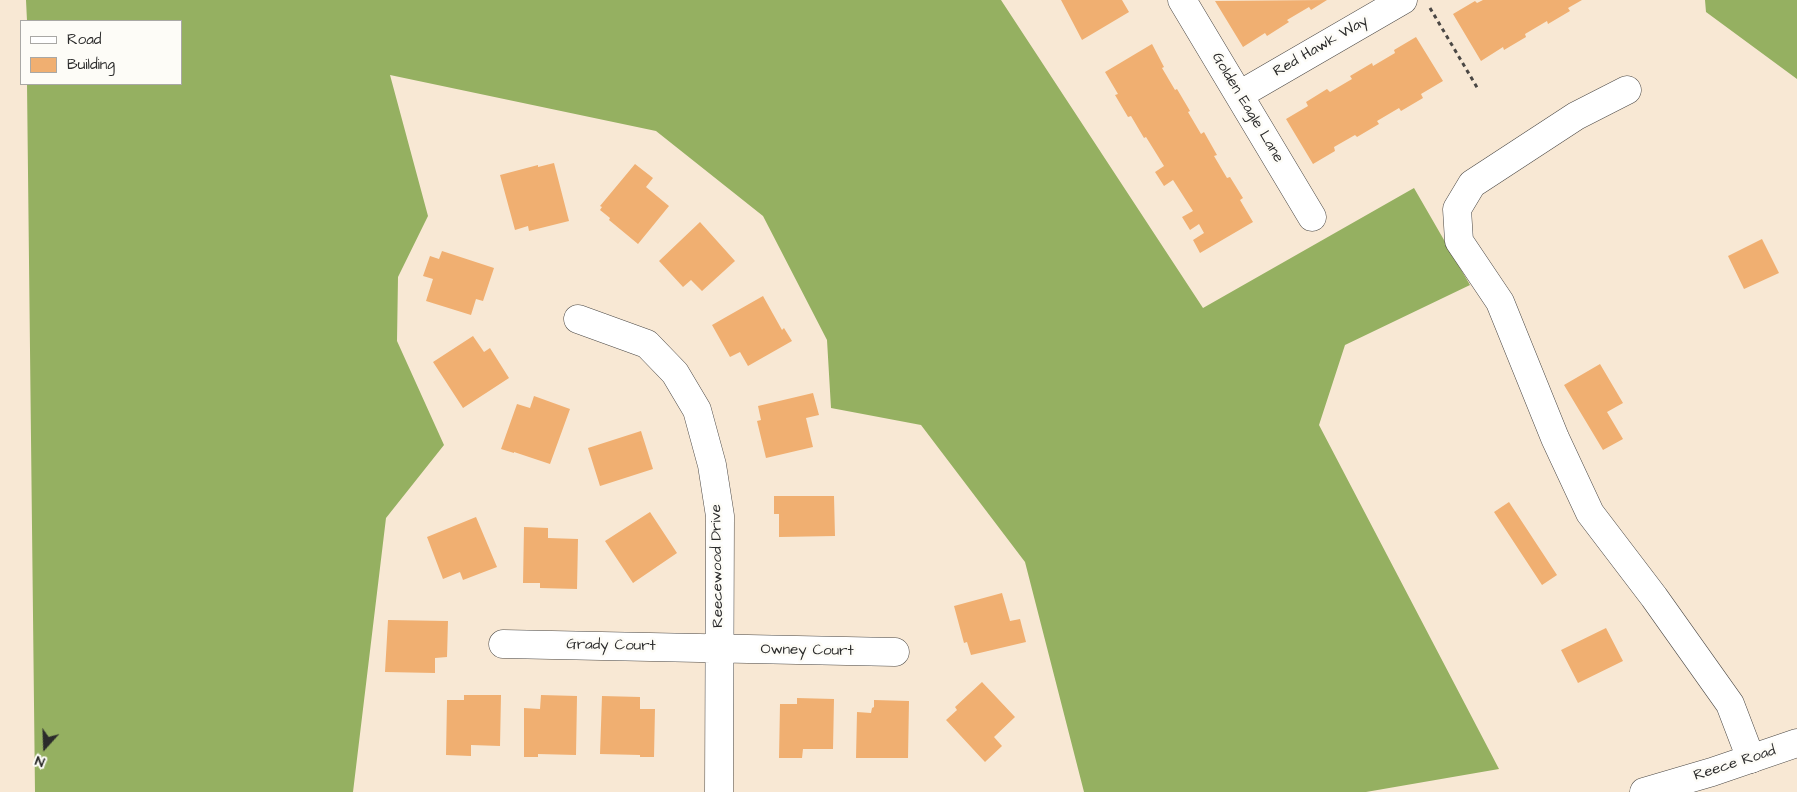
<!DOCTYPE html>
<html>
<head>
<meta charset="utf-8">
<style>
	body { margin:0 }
	#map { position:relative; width:1797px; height:792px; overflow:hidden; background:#f8e8d4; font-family:"Architects Daughter",sans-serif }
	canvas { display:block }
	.legend { position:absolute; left:20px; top:20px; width:162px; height:65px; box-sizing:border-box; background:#fdfcf7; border:1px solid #a9a8a5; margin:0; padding:6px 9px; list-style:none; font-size:15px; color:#2b2b2b }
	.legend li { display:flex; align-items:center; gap:10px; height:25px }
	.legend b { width:25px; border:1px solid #a9a8a5 }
	.north { position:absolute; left:20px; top:722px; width:50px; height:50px; -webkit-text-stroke:4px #fdfcf7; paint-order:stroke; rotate:200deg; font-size:14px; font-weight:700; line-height:20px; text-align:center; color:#2b2b2b }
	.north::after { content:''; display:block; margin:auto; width:18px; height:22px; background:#2b2b2b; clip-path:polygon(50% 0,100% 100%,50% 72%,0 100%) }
</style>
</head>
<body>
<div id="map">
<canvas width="1797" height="792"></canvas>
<ul class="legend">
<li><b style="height:6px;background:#fff"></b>Road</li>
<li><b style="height:14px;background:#f0af71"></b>Building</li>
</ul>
<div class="north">N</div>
</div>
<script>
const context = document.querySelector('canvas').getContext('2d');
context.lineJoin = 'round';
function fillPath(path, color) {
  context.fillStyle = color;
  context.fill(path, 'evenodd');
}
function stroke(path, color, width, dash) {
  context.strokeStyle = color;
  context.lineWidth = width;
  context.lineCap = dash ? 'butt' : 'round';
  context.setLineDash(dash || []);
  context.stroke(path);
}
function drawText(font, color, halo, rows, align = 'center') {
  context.font = font + ' "Architects Daughter",sans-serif';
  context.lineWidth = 5;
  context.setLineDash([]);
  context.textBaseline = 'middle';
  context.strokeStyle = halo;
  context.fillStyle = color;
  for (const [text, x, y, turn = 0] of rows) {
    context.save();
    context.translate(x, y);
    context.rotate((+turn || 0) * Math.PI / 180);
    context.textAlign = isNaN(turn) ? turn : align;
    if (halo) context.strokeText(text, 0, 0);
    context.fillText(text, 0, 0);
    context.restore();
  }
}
const forest = new Path2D(`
	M26 0H1001L1203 308 1414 188 1470 285 1345 345 1319 425 1499 769 1366 792H1084L1025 562 921 425 831 408 827 340 763 216 656 131 390 75 428 216 398 277 397 341 444 445 386 518 353 792H35L27 84H181V21H27Z
	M1705 0H1797V79L1706 12Z`);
const building = new Path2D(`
	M1061 0H1122L1129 12 1082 40Z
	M1327 0 1311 10 1309 7 1287 20 1289 22 1267 36 1265 33 1243 47 1215 1Z
	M1483 0H1582L1568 8 1570 11 1548 24 1547 21 1525 34 1526 37 1504 50 1503 47 1481 61 1453 14 1475 1 1477 3Z
	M1416 37 1443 81 1421 94 1423 98 1401 111 1399 108 1377 121 1379 124 1357 137 1355 135 1334 147 1335 151 1313 164 1286 119 1308 106 1306 102 1327 89 1330 92 1352 79 1350 76 1372 63 1373 66 1395 53 1394 50Z
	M1152 44 1164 67 1162 68 1175 90 1177 89 1190 111 1188 112 1201 134 1204 132 1217 155 1214 156 1227 178 1230 177 1243 198 1240 200 1253 222 1200 253 1193 240 1204 233 1199 224 1190 230 1182 217 1193 211 1173 180 1164 186 1155 172 1164 166 1146 137 1144 138 1131 116 1128 117 1115 95 1118 94 1105 72Z
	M554 163 569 221 529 231 528 226 515 230 500 175 538 165V167Z
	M635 164 653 178 646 187 669 206 638 244 609 220 610 218 600 210 602 207 600 206Z
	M700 222 735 261 702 291 691 280 683 287 659 261Z
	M1762 239 1779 273 1744 289 1728 256Z
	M442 251 494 268 483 301 476 299 471 315 426 301 433 279 423 276 430 256 439 259Z
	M763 296 782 330 784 328 792 341 748 366 740 352 730 357 712 325Z
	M473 336 484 352 490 348 509 378 463 408 433 362Z
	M1600 364 1623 403 1607 412 1623 439 1603 450 1564 385Z
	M813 393 819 415 806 418 813 447 766 458 757 421 761 420 758 406Z
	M534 396 570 409 550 464 514 452V453L501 449 517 404 530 408Z
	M641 431 653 469 600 486 588 448Z
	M774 496H834L835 536 779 537V514H774Z
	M1509 502 1557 575 1542 585 1494 512Z
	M650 512 677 553 633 583 605 541Z
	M476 517 497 567 463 580 460 572 443 579 427 537Z
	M524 527 548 528V538L578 539 577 589 540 588V583H523Z
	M1002 593 1010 621 1020 619 1026 642 971 655 967 642 964 643 954 606Z
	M388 620 448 621 447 657 435 658V673L385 672Z
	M1606 628 1623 661 1578 683 1561 650Z
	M982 682 1015 717 994 737 1002 746 985 762 946 720 957 710 955 707Z
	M464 695H501L500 746 471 745V756L446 755 447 700H464Z
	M541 695 577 696 576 755 538 754V757H524V708L540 709Z
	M602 696 640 697V709H655L654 757H640V755L600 754Z
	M797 698 834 699 833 749H803L802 758H779L780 704H797Z
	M874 700 909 701 908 758H856L857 712 871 713 872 708 874 707Z`);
const path = new Path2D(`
	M1430 8 1478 89`);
const minor = new Path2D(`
	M1182 0 1312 217
	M1627 90 1576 116 1472 184 1457 209 1459 241 1500 302 1555 438 1590 513 1654 597 1730 704 1751 759
	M1239 95 1403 0
	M578 319 647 344 675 373 697 410 712 465 720 516 719 792
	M503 644 895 652`);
const major = new Path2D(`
	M1644 792 1712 772 1797 743`);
const streetNames = [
	["Red Hawk Way",1321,47,-30],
	["Golden Eagle Lane",1247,108,59],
	["Reecewood Drive",718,566,-91],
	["Grady Court",611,646,1],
	["Owney Court",807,651,1],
	["Reece Road",1735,764,-18]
];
fillPath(forest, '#95b061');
fillPath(building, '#f0af71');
stroke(minor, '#4a4744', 29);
stroke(major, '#4a4744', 29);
stroke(path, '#4a4744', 3, [4, 4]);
stroke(minor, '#fff', 28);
stroke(major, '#fff', 28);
drawText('15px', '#2b2b2b', '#fdfcf7', streetNames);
</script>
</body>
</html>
